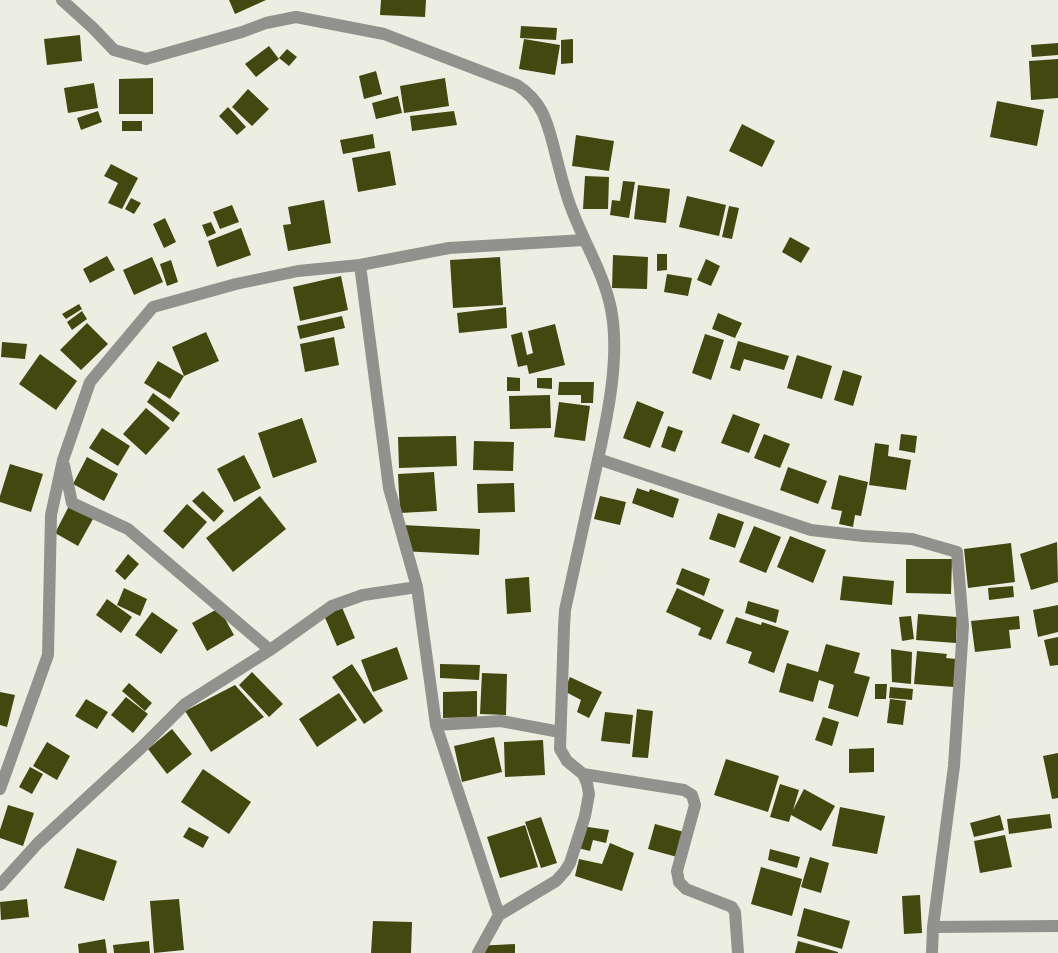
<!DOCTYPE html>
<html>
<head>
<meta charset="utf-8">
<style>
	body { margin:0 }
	canvas { display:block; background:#eceee2 }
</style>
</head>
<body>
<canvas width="1058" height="953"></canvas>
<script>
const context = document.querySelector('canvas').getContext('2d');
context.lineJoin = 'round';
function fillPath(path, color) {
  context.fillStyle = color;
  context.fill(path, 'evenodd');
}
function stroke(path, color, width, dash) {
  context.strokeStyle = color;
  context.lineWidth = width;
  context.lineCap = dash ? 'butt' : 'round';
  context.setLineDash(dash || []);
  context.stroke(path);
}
const building = new Path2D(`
	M229 0H266L235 14Z
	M381 0H426L425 17 380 15Z
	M521 26 557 28 556 40 520 38Z
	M80 35 82 61 47 65 44 39Z
	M524 39 560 45 555 75 519 69Z
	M573 39V63L561 64V40Z
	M1058 43V55L1032 57 1031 45Z
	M269 46 279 59 256 77 245 64Z
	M287 49 297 57 289 66 279 58Z
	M1058 59V98L1031 100 1029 61Z
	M376 71 382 94 364 99 359 76Z
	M153 78V114H119V79Z
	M445 78 449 106 404 113 400 86Z
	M94 83 98 108 68 113 64 88Z
	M248 89 269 109 252 126 232 107Z
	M398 96 402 113 376 119 372 103Z
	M997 101 1044 110 1037 146 990 137Z
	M228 107 246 127 237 135 219 116Z
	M98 111 102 122 81 130 77 118Z
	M454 111 457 125 412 131 410 116Z
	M122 121H142V131H122Z
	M742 124 775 141 762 167 729 151Z
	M373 134 375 148 343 154 340 140Z
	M576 135 614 141 609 171 572 166Z
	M390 151 396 185 358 192 352 158Z
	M111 164 138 178 122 209 108 203 118 183 104 176Z
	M585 176 609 177 608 209H583Z
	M623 181 635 182 629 218 610 215 612 200 620 201Z
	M638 185 670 189 666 223 634 219Z
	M687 196 726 205 719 236 679 227Z
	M131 198 141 203 134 214 125 209Z
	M324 200 331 243 288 251 283 225 291 224 288 207Z
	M232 205 239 222 220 229 213 212Z
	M729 206 739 208 732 239 722 237Z
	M165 218 176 242 164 248 153 224Z
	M211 222 216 233 207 237 202 225Z
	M241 228 251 255 217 267 208 241Z
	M790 237 810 248 801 263 782 252Z
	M657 254H667V270L657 271Z
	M613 255 648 257 647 289 612 288Z
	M107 256 115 270 90 283 83 269Z
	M152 257 163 282 134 295 123 270Z
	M500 257 503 305 453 308 450 260Z
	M706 259 720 266 711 286 697 280Z
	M171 260 178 282 167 286 160 264Z
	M667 274 692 278 688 296 664 292Z
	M341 276 348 310 300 321 293 287Z
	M79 304 82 309 66 319 62 314Z
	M506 307 507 328 459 333 457 313Z
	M82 311 87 319 72 330 67 322Z
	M718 313 742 323 735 338 712 329Z
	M342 316 345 328 300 339 297 326Z
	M87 323 108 344 81 370 60 350Z
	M555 324 565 365 529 374 527 365 518 367 511 335 522 332 527 355 533 353 528 331Z
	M206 332 219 361 184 376 172 347Z
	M705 334 724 340 711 380 692 373Z
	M334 337 339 365 305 372 300 344Z
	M738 341 789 356 784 370 744 359 740 371 730 368Z
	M2 342 27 344 25 359 1 357Z
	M40 354 77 381 56 410 19 384Z
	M797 355 832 366 822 399 787 388Z
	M158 361 184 376 170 399 144 383Z
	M843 370 862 376 853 406 834 400Z
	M507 377 520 378V391H507Z
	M537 378H552V389L537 388Z
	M559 382H594L593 403H581V395H558Z
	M153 393 180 413 173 422 147 402Z
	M550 395 551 428 510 429 509 396Z
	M637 401 664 412 650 448 623 438Z
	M559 402 590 406 585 441 554 437Z
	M146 408 170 428 146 455 123 434Z
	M733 414 760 424 749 453 721 443Z
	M302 418 317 462 273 478 258 433Z
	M668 426 683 431 675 452 661 447Z
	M102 428 130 446 118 466 89 448Z
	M764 434 790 444 780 468 754 458Z
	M901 434 917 436 915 453 899 450Z
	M456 436 457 466 399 468 398 437Z
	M474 441 514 442 513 471 473 470Z
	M875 443 889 445 888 456 911 460 906 490 869 485Z
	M244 455 261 488 234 502 217 469Z
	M87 457 118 474 104 501 73 484Z
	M10 464 43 474 31 512 0 502V496Z
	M788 467 827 481 818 504 780 490Z
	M434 472 437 511 400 513 398 474Z
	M839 475 868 482 861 516 855 515 853 527 839 524 842 511 831 509Z
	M514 483 515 512 478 513 477 484Z
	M637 488 649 492 650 489 679 499 673 518 632 503Z
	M203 491 224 511 214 522 192 501Z
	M260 496 286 529 233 572 206 538Z
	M600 496 626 502 620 525 594 519Z
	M187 504 207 522 183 549 163 531Z
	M69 506 93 519 78 546 55 533Z
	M718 513 744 522 735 548 709 539Z
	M402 525 480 529 479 555 401 551Z
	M754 526 781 537 766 573 739 562Z
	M790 536 826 550 813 583 777 567Z
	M1057 542 1058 582 1031 590 1020 554Z
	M1011 543 1015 582 968 588 964 549Z
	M128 554 139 564 125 580 115 571Z
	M906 559H952L951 594 906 593Z
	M682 568 710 579 704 596 676 584Z
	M843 576 894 581 892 605 840 600Z
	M529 577 531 612 507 614 505 579Z
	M1013 586 1014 597 989 600 988 588Z
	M124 588 147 599 140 616 117 605Z
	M677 588 724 610 711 640 698 635 701 628 666 612Z
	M107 599 132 617 121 633 96 615Z
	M748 601 779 610 776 623 745 613Z
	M341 605 355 638 337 646 323 613Z
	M1058 605V632L1038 637 1033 610Z
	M219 608 234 635 207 651 192 623Z
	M152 612 178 630 161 654 135 635Z
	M918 614 957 617 956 643 916 640Z
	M911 616 914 639 902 641 899 617Z
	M1019 616 1020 629 1009 630 1011 648 975 652 971 621Z
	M736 617 761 625 762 622 789 631 774 673 748 663 752 652 726 643Z
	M1058 637V665L1050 666 1044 640Z
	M826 644 860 653 854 673 870 677 858 717 828 708 834 685 819 680 813 702 779 692 787 663 818 672Z
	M397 647 408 679 373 692 361 660Z
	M891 649 912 652 911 684 892 682Z
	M917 651 947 654 946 658 956 659 954 687 914 684Z
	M352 664 383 711 364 724 332 677Z
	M440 664 480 665 479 680 440 678Z
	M252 672 283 704 269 717 239 685Z
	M482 673 507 674 506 715 480 714Z
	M570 677 602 692 589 718 577 712 581 700 564 691Z
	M129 683 152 703 145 711 122 691Z
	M875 684H887L886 699H875Z
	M235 685 264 717 211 752 185 711Z
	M890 687 913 689 912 700 889 698Z
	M477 691V717L443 718V692Z
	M0 692 15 695 7 727 0 725Z
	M339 693 357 720 317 747 299 719Z
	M126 697 148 714 133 733 111 715Z
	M86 699 108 712 97 729 75 716Z
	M890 699 906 701 903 725 887 723Z
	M637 709 653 711 648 758 632 757Z
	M605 712 633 715 630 744 601 741Z
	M823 717 839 722 832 746 815 740Z
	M172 729 192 754 167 774 148 749Z
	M494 737 502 772 462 782 454 746Z
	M543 740 545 775 505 777 504 742Z
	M47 742 70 756 57 780 33 766Z
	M874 748V772L849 773V749Z
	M1058 753V798L1052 799 1043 756Z
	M726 759 779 776 768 812 714 795Z
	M30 767 43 774 32 794 19 787Z
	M203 769 251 802 229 834 181 802Z
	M780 784 799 790 793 810 804 789 835 806 821 831 791 815 789 822 770 817Z
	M8 805 34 813 23 846 0 838V830Z
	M840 807 885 816 877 854 832 846Z
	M1050 814 1052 828 1009 834 1007 819Z
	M1000 815 1004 830 974 837 970 823Z
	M541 817 557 863 541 868 525 822Z
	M655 824 684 832 677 857 648 849Z
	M525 825 538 867 500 878 487 837Z
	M581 826 609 830 606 843 593 840 590 851 578 848Z
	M189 827 209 837 203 848 183 837Z
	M1005 835 1012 867 980 873 974 841Z
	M610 843 634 853 622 891 575 876 579 859 602 864Z
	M77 848 117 861 104 901 64 888Z
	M770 849 800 857 797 868 768 860Z
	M810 857 829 863 821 893 801 887Z
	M761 867 802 879 792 916 751 904Z
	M920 895 922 933 904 934 902 896Z
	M27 899 29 917 1 920 0 902Z
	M179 899 184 950 154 953 150 901Z
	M804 908 850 921 842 949 797 936Z
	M373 921 412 922 411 953H371Z
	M105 939 107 953H79L78 944Z
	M149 941 150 953H114L113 945Z
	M798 941 838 952V953H795Z
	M515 944V953H475V946Z`);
const minor = new Path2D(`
	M62 0 93 28 114 50 146 59 242 32 266 23 296 17 384 34 517 85C542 101 547 121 554 148 558 164 562 180 567 196 579 235 603 269 611 309 621 359 606 424 595 473 585 519 575 565 565 610L564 627 560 749 567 761 583 774 587 783 589 794 585 816 570 863 565 871 556 881 499 915 478 953
	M360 265 389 488 417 587 436 725 499 915
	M598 459 811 530 864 536 912 539 957 552 963 626 954 766 933 927
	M64 465 72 503 128 529 270 650
	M436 725 501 721 560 732
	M583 774 684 790 692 795 695 805 677 871 679 882 686 889 732 907 735 912 738 953
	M0 789 48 655 51 515 63 460 90 382 153 307 236 284 298 271 360 265 449 248 584 240
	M0 885 38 843 141 748 185 704 270 650 332 606 363 595 417 587
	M932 953 933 927 1058 926`);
fillPath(building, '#434811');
stroke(minor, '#91928d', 12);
</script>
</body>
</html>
